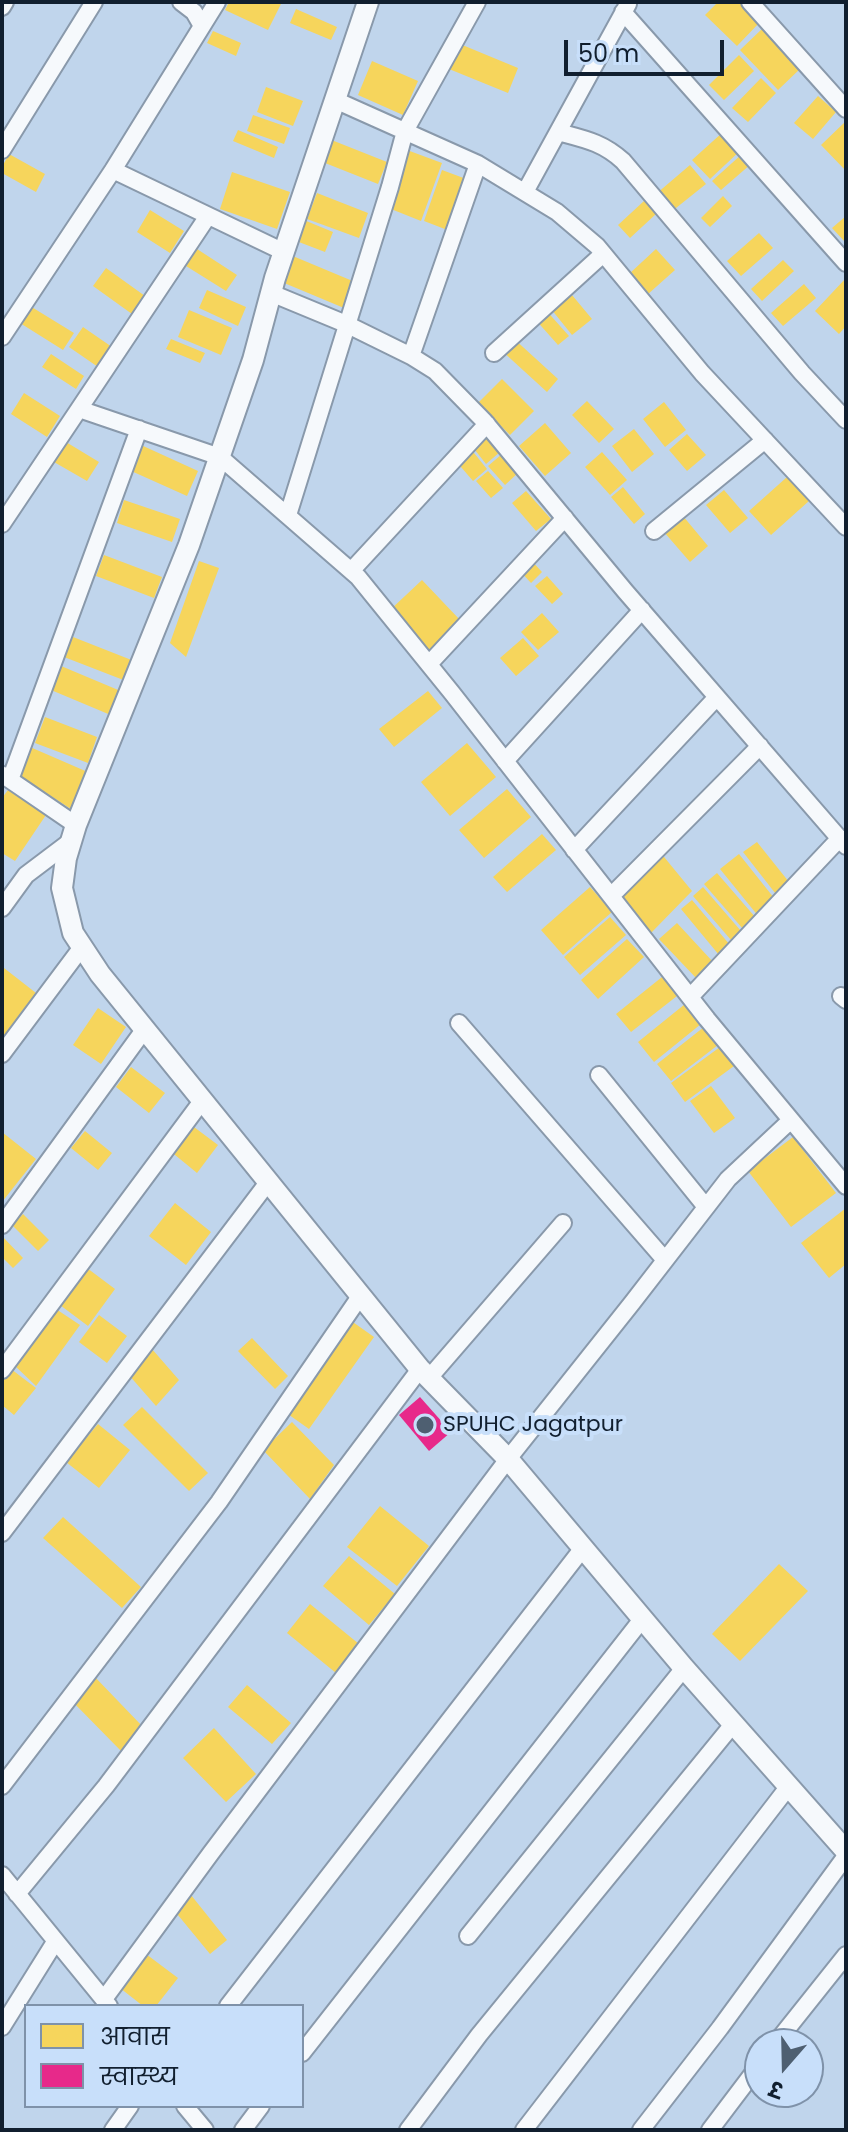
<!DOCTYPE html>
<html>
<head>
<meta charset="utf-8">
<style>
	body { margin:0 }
	#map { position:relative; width:848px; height:2132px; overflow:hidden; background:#c0d5ec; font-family:Poppins,"Noto Sans Devanagari",sans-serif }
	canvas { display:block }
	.frame { position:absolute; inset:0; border:4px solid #111f2f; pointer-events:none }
	.legend { position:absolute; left:24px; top:2004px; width:280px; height:104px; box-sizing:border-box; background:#c8dffa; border:2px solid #7f92a9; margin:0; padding:10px 14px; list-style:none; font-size:24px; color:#111f2f }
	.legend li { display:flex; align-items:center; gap:16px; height:40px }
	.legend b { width:40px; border:2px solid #7f92a9 }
	.north { position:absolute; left:744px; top:2028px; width:80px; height:80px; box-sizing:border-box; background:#c8dffa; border:2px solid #7f92a9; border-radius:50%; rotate:200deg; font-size:22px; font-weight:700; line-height:32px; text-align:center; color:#111f2f }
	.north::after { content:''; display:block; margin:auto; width:28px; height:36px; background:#4e5f71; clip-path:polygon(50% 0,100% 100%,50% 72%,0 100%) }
	.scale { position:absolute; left:564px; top:40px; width:160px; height:36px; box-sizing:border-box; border:4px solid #111f2f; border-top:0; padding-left:10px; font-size:24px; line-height:28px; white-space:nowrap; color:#111f2f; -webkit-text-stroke:6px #c8dffa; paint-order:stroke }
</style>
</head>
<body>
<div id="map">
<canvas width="848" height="2132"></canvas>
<div class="frame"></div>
<ul class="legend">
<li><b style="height:22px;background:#f6d55c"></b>आवास</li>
<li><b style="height:22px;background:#e7298a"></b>स्वास्थ्य</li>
</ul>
<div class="north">उ</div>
<div class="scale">50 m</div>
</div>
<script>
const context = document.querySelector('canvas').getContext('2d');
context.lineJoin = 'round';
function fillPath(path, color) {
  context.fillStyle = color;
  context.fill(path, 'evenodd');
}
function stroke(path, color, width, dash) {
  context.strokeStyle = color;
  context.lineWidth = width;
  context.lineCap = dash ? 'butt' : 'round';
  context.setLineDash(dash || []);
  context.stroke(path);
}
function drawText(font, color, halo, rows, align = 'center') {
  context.font = font + ' Poppins,sans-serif';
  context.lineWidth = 8;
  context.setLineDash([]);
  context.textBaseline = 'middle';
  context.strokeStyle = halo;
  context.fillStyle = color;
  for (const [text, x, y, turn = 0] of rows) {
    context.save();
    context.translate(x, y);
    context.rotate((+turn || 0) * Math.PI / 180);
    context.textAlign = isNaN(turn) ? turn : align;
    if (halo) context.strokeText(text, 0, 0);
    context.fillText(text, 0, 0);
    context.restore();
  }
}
const homes = new Path2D(`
	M229 2H282L268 30 225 10Z
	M718 2H741L761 21 737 46 705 15Z
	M296 9 337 27 331 40 290 23Z
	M763 28 801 68 778 90 740 50Z
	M213 31 241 43 236 56 207 43Z
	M460 44 518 68 508 93 449 69Z
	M739 55 754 71 724 100 709 85Z
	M372 61 418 81 403 115 358 95Z
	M761 78 776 93 748 122 732 108Z
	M266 87 303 101 293 126 257 112Z
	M818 96 836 112 813 139 794 123Z
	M253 115 290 128 284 144 247 131Z
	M846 121V171L821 145Z
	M238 130 278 147 274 158 233 141Z
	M723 132 741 150 710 179 692 160Z
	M329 139 387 162 378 184 320 161Z
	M407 150 442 163 421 221 386 207Z
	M9 154 45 174 36 192 2 173V167Z
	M742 154 751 164 721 190 712 181Z
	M690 165 706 184 671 212 656 194Z
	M442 170 469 180 450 231 424 221Z
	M232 172 290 192 277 229 220 209Z
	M317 193 368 213 359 238 307 219Z
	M723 196 732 206 710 227 701 218Z
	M644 201 656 214 630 238 618 225Z
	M150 210 184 231 170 253 137 232Z
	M846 216V243L832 228Z
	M299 218 333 232 325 252 291 239Z
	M759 233 773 248 741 276 727 261Z
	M197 249 237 275 226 291 186 266Z
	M656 249 675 270 647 295 629 274Z
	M288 254 355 282 344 308 277 280Z
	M783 260 794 271 762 301 751 289Z
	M106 268 145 296 132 314 93 286Z
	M846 278V326L839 334 815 311Z
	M804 284 816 298 783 326 771 313Z
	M567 289 592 319 572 335 547 304Z
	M207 290 246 307 238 326 199 308Z
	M30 306 74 333 63 350 20 323Z
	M544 308 569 336 558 345 534 318Z
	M189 310 232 328 221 355 178 337Z
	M83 327 112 347 98 367 69 347Z
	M512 337 558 379 547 392 501 350Z
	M171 339 205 353 200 363 166 349Z
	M51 354 84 376 76 389 42 367Z
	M502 379 534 411 510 435 478 403Z
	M24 393 60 416 47 437 11 414Z
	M587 401 614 429 599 443 572 415Z
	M664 402 686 430 665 447 643 419Z
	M545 423 571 453 545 476 519 446Z
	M634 429 654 454 632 472 612 446Z
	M485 434 500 452 486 464 471 445Z
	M687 434 706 455 687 471 669 450Z
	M66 442 99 462 87 481 54 462Z
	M141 445 198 471 187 496 129 470Z
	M470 448 487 469 473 481 455 460Z
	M602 452 627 480 610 495 585 467Z
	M502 454 518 473 505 485 488 466Z
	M488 471 503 488 491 498 476 481Z
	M787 477 809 501 771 535 749 511Z
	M623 487 645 514 634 524 611 497Z
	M724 490 748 518 730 533 706 505Z
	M526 491 551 519 536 531 512 503Z
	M124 500 180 519 172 542 117 523Z
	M683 516 708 546 690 562 664 532Z
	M104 555 162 577 154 598 96 576Z
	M530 559 542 572 531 583 518 569Z
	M199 561 219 568 186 657 170 643Z
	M547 576 563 594 552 604 535 586Z
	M422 580 461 621 428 652 389 611Z
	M542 613 559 632 538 650 521 632Z
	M73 637 134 661 126 681 64 657Z
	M523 638 539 656 516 676 500 658Z
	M61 666 123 692 113 716 51 690Z
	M428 691 442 708 394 747 379 729Z
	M45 717 97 737 88 763 35 743Z
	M467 743 496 777 450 816 421 782Z
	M30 747 90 773 77 813 17 774Z
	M507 789 531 817 484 858 459 830Z
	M8 790 46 815 15 861 2 853V798Z
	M542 834 556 850 507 892 493 877Z
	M757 842 793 887 779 898 743 852Z
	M660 852 692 891 651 933 620 893Z
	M739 854 778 903 759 917 720 869Z
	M717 873 756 918 743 929 704 884Z
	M590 887 612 912 563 955 541 930Z
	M703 887 741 931 731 940 693 896Z
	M692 900 730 945 719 955 681 909Z
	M610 917 626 935 580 975 564 957Z
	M677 923 714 963 697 979 659 939Z
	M627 939 644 957 598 999 581 980Z
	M4 968 36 993 2 1040V971Z
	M662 977 677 996 631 1032 616 1014Z
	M685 1004 701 1024 654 1062 638 1042Z
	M98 1008 126 1027 101 1064 73 1045Z
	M704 1027 718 1045 671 1081 657 1064Z
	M720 1047 734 1066 685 1102 671 1083Z
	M131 1067 165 1093 149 1113 116 1087Z
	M711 1086 735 1118 714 1133 690 1101Z
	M190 1124 218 1145 197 1173 169 1150Z
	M85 1131 112 1153 98 1170 71 1148Z
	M2 1132 36 1159 2 1202Z
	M793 1137 836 1193 791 1227 748 1171Z
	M175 1203 211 1232 186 1265 149 1236Z
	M846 1208V1264L829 1278 801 1243Z
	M23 1214 49 1240 38 1251 12 1225Z
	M2 1236 23 1258 13 1268 2 1257Z
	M83 1265 115 1289 88 1326 56 1302Z
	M56 1309 80 1325 36 1386 14 1365Z
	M99 1315 127 1336 107 1363 79 1342Z
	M350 1320 374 1337 309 1429 285 1412Z
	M252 1338 288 1376 275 1389 238 1351Z
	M152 1349 179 1380 156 1406 128 1374Z
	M11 1369 36 1388 14 1415 2 1405V1381Z
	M142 1407 208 1473 189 1491 123 1425Z
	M292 1422 334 1465 310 1499 263 1450Z
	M98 1424 130 1450 99 1488 66 1462Z
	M380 1506 429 1546 397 1586 347 1547Z
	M63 1517 141 1587 122 1608 43 1538Z
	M349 1556 395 1594 369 1625 323 1586Z
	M779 1564 808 1591 740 1661 712 1634Z
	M310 1604 359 1644 336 1673 287 1633Z
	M93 1675 144 1728 121 1751 69 1698Z
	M247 1685 291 1723 272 1744 228 1707Z
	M214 1728 256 1774 226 1802 183 1758Z
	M191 1895 227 1940 210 1954 173 1909Z
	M146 1954 178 1978 156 2006H143L120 1988Z`);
const health = new Path2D(`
	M420 1397 451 1432 429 1451 399 1415Z`);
const minor = new Path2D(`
	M181 2 194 12 202 26
	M750 2 846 109
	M2 7 5 2
	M623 12 846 263
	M335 100 478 164 557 212 597 246 702 373 846 527
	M558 132C584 139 602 142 623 161L802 373 846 420
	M2 150 94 2
	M113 170 284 252
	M525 192 628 4
	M271 293 346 324 411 356 435 371 484 421 625 591 846 846
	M2 337 113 170 217 2
	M494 353 603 254
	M411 356 478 164
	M79 409 208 216
	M288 515 390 187 405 131 477 2
	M2 524 79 409 220 457 358 577 452 693 707 1019 846 1186
	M654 531 765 440
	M351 571 487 424
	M429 664 565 518
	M505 761 642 610
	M3 775 76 825
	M10 780 139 429
	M574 850 717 697
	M611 896 760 746
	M2 908 26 875 71 841
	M841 996 846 1000
	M690 997 840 838
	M459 1023 665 1260
	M2 1054 82 947
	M599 1075 706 1207
	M2 1225 144 1030
	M2 1370 202 1101
	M429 1378 563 1223
	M2 1533 269 1181
	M2 1786 219 1502 361 1295
	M2 1875 109 2006
	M17 1894 106 1786 420 1369
	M468 1936 684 1668
	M104 1999 211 1853 508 1459 632 1303 728 1179 791 1120
	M228 2006 583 1548
	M2 2027 55 1942
	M775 2044 846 1955
	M302 2053 643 1618
	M185 2106 205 2130
	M113 2130 130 2106
	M243 2130 261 2106
	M408 2130 479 2035 734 1723
	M524 2130 789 1786
	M641 2130 720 2028 846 1856
	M710 2130 760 2064`);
const tertiary = new Path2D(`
	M368 2 275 278 253 360 189 545 76 825 66 858 62 888 73 933 100 974 420 1369 508 1459 684 1668 846 1851`);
const markers = [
	[425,1425,10,"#4e5f71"]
];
const poiNames = [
	["SPUHC Jagatpur",443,1425]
];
fillPath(homes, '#f6d55c');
fillPath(health, '#e7298a');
stroke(minor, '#8999ab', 20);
stroke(tertiary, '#8999ab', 24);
stroke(minor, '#f6f9fc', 16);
stroke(tertiary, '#f6f9fc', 20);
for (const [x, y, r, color] of markers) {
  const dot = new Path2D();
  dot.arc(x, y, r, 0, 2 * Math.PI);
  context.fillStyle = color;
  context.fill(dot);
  stroke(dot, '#c8dffa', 3);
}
drawText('22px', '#111f2f', '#c8dffa', poiNames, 'left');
</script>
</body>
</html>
